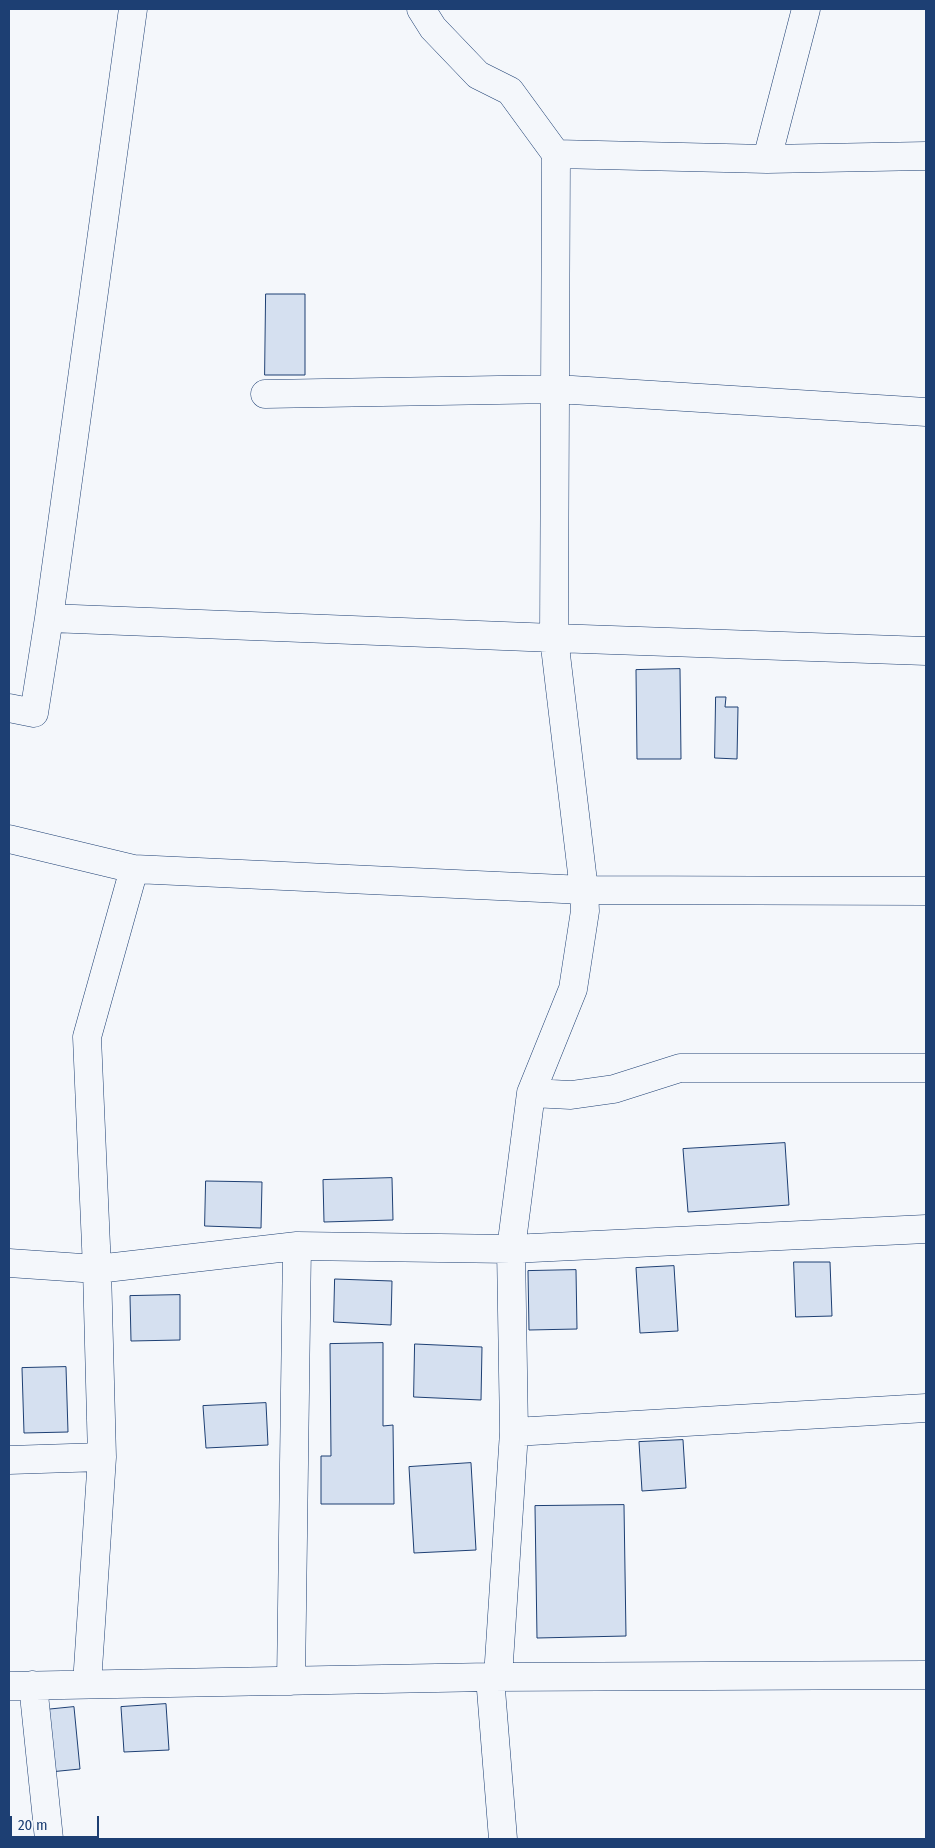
<!DOCTYPE html>
<html>
<head>
<meta charset="utf-8">
<style>
	body { margin:0 }
	#map { position:relative; width:935px; height:1848px; overflow:hidden; background:#f4f7fb; font-family:"Fira Sans Condensed",sans-serif }
	canvas { display:block }
	.frame { position:absolute; inset:0; border:10px solid #1d3f73; pointer-events:none }
	.scale { position:absolute; left:10px; top:1816px; width:89px; height:22px; box-sizing:border-box; border:2px solid #1d3f73; border-top:0; padding-left:6px; font-size:15px; line-height:18px; white-space:nowrap; color:#1d3f73; -webkit-text-stroke:4px #f4f7fb; paint-order:stroke }
</style>
</head>
<body>
<div id="map">
<canvas width="935" height="1848"></canvas>
<div class="frame"></div>
<div class="scale">20 m</div>
</div>
<script>
const context = document.querySelector('canvas').getContext('2d');
context.lineJoin = 'round';
function fillPath(path, color) {
  context.fillStyle = color;
  context.fill(path, 'evenodd');
}
function stroke(path, color, width, dash) {
  context.strokeStyle = color;
  context.lineWidth = width;
  context.lineCap = dash ? 'butt' : 'round';
  context.setLineDash(dash || []);
  context.stroke(path);
}
const building = new Path2D(`
	M266 294H305V375H265Z
	M680 669 681 759H637L636 670Z
	M716 697H726L725 707H738L737 759 715 758Z
	M785 1143 789 1205 688 1212 683 1149Z
	M392 1178 393 1220 324 1222 323 1180Z
	M206 1181 262 1182 261 1228 205 1226Z
	M794 1262H830L832 1316 796 1317Z
	M674 1266 678 1331 640 1333 636 1268Z
	M576 1270 577 1329 529 1330 528 1271Z
	M335 1279 392 1281 391 1325 334 1322Z
	M180 1295V1340L131 1341 130 1296Z
	M383 1343V1426L393 1425 394 1504H321V1456H331L330 1344Z
	M415 1344 482 1347 481 1400 414 1397Z
	M66 1367 68 1432 24 1433 22 1368Z
	M266 1403 268 1445 206 1448 203 1406Z
	M683 1440 686 1488 642 1491 639 1442Z
	M471 1463 476 1550 414 1553 409 1467Z
	M624 1505 626 1636 537 1638 535 1506Z
	M166 1704 169 1750 124 1752 121 1707Z
	M74 1707 80 1769 50 1772 44 1710Z`);
const minor = new Path2D(`
	M421 9 433 28 478 75 510 91 556 154 554 638 584 890 585 911 573 989 531 1093
	M556 154 767 159 926 156
	M767 159 806 9
	M265 394 556 389 926 412
	M49 618 554 638 926 651
	M9 708 34 713 49 618 133 9
	M9 839 134 869 584 890 926 891
	M9 1263 97 1269 297 1246 511 1249 926 1229
	M514 1432 926 1408
	M9 1460 102 1457
	M490 1677 503 1839
	M498 1677 514 1432 511 1249 531 1093 571 1095 614 1089 680 1068H926
	M291 1681 297 1246
	M87 1684 102 1457 97 1269 87 1037 134 869
	M33 1685 49 1839
	M9 1686 490 1677 926 1675`);
fillPath(building, '#d5e0f0');
stroke(building, '#1d3f73', 1);
stroke(minor, '#1d3f73', 29);
stroke(minor, '#f4f7fb', 28);
</script>
</body>
</html>
